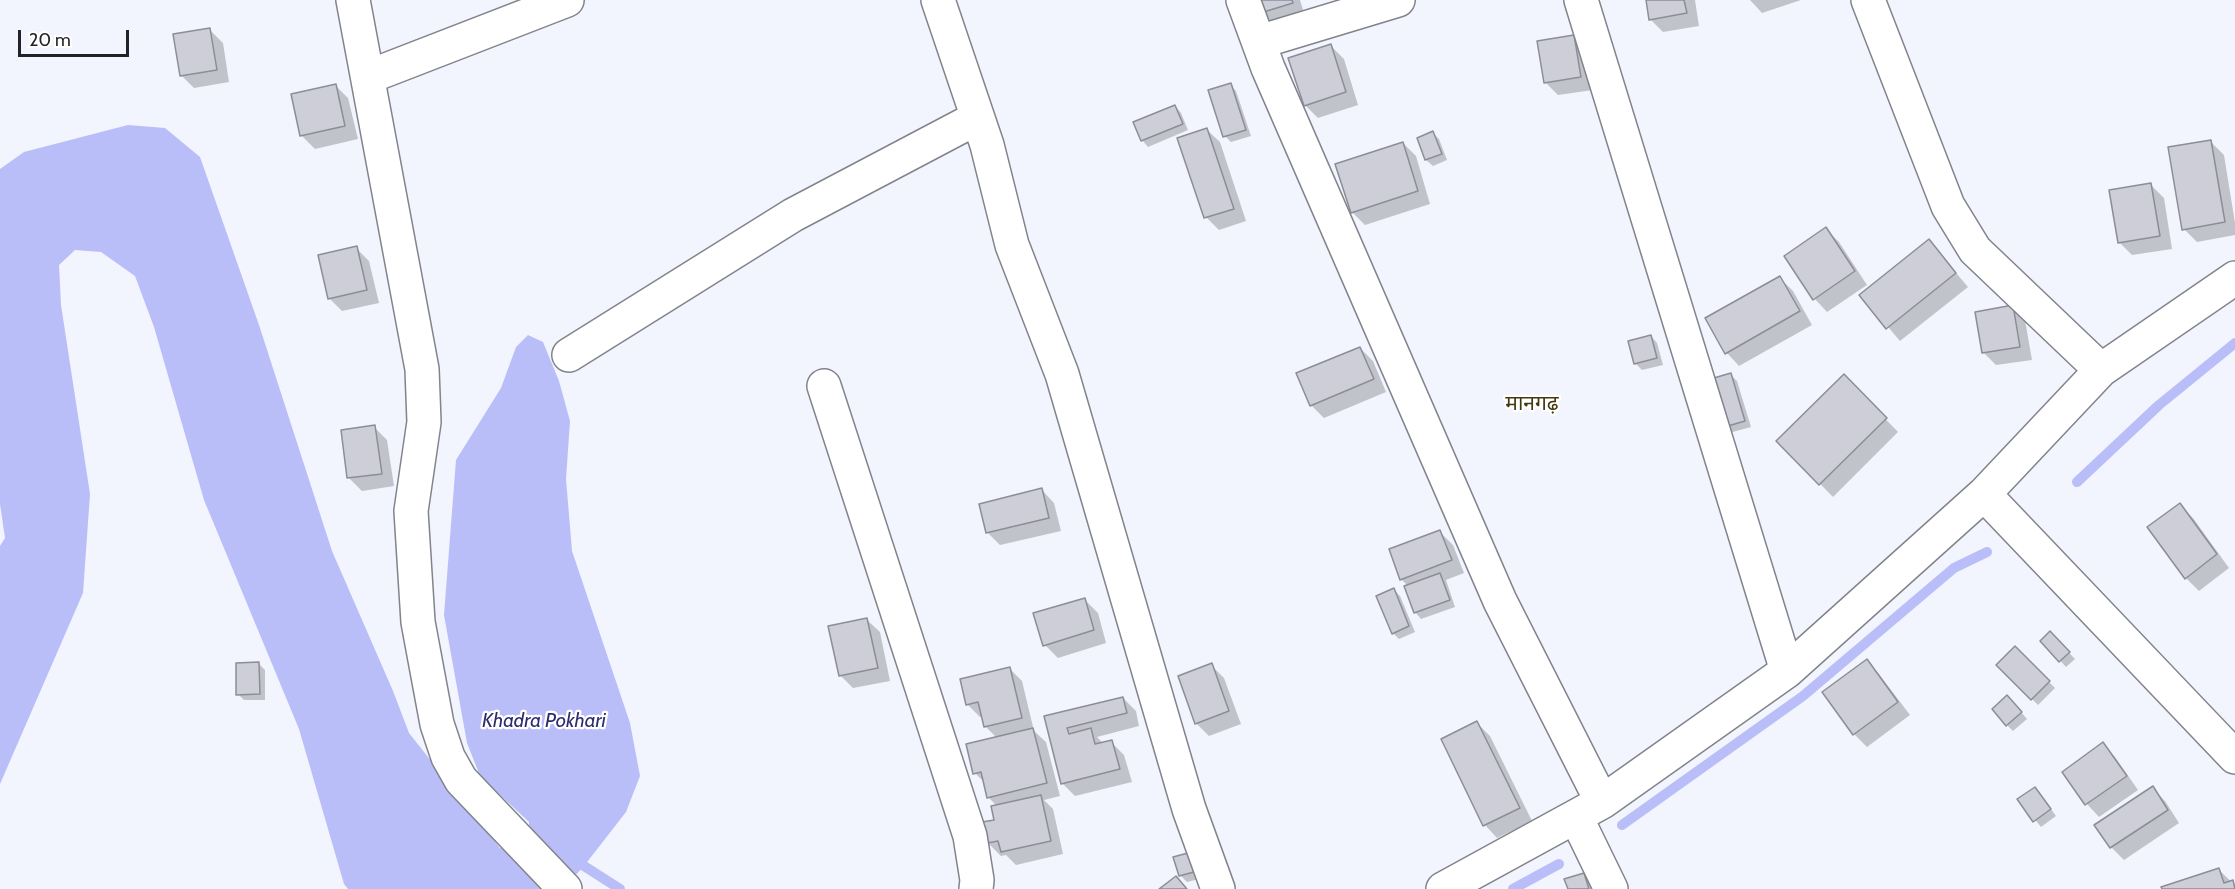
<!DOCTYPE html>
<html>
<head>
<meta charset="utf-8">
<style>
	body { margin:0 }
	#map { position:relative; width:2235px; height:889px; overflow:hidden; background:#f2f4fe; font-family:Cabin,sans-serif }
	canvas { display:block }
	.scale { position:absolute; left:18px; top:30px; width:111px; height:27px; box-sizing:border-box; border:3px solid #232327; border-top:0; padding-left:8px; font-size:18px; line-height:21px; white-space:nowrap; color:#232327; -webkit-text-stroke:4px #fff; paint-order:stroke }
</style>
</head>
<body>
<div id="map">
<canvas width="2235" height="889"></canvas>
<div class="scale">20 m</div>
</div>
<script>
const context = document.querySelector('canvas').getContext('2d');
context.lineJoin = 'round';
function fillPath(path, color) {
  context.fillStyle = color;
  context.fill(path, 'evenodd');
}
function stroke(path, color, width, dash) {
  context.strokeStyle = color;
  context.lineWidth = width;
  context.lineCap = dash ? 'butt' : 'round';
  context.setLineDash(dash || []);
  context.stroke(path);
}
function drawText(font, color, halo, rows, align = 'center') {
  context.font = font + ' Cabin,"Noto Sans Devanagari",sans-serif';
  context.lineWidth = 4.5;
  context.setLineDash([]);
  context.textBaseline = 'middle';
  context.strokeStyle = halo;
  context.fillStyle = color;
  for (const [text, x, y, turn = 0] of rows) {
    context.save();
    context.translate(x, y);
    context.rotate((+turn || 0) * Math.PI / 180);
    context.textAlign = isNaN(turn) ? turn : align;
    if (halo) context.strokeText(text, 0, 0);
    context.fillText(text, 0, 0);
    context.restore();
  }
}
const water = new Path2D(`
	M128 125 165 128 200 157 259 325 332 551 393 691 409 733 500 848 529 843V822L480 776 467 743 444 615 456 460 501 388 516 347 528 335 543 342 559 381 570 421 566 479 572 551 630 723 640 776 626 812 584 866 563 889H348L344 884 299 729 204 500 154 327 135 276 101 252 75 250 59 265 61 305 90 494 83 593 0 784V546L5 538 0 504V169L24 152Z`);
const shadow = new Path2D(`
	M1254 0H1300L1305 16 1271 26Z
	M1647 0H1695L1699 26 1663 32 1650 19Z
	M1750 0H1801L1762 13Z
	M210 30 223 43 229 82 194 88 181 75Z
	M1574 37 1586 50 1593 90 1558 95 1545 82Z
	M1331 46 1344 59 1358 105 1318 118 1305 105Z
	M335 85 348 98 358 139 315 149 302 136 292 95Z
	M1230 85 1236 91 1251 136 1231 142 1225 136Z
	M1175 106 1181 113 1188 130 1148 147 1142 140Z
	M1207 130 1220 142 1246 221 1219 230 1206 217Z
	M1433 133 1439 139 1447 160 1433 166 1426 160 1419 138Z
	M2211 142 2224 155 2235 223V235L2197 242 2184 229Z
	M1403 143 1416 156 1430 204 1365 225 1352 212Z
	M2151 185 2164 198 2172 249 2132 255 2119 242Z
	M1826 229 1839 242 1867 285 1827 312 1815 299Z
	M1929 241 1968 287 1900 341 1861 295Z
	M356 248 369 261 379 303 342 311 329 298Z
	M1780 278 1793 291 1812 325 1739 366 1727 353Z
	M2012 307 2025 320 2032 360 1996 365 1983 352Z
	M1651 336 1657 343 1663 365 1642 370 1636 364Z
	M1360 348 1373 361 1386 392 1324 418 1311 405Z
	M1731 375 1737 381 1751 427 1729 433Z
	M1844 376 1898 432 1833 497 1778 441Z
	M374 427 387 440 394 486 362 491 349 478Z
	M1042 490 1054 503 1061 531 1000 545 987 532Z
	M2180 505 2193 518 2229 568 2199 591 2186 578Z
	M1440 532 1453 545 1464 573 1446 580 1455 607 1421 619 1415 612 1408 586 1401 579Z
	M1394 590 1400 596 1415 632 1399 639 1393 633Z
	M1085 600 1098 613 1106 643 1058 658 1045 645Z
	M867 620 880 632 890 681 853 688 840 675Z
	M2050 633 2075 659 2066 667 2042 641Z
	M2015 648 2055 688 2038 705 1998 665Z
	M1867 661 1879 674 1910 715 1867 747 1854 734Z
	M259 664 265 670V700H244L238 694Z
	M1211 665 1224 678 1241 724 1209 736 1196 723Z
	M1009 668 1022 681 1034 731 1046 742 1060 796 1044 800 1053 809 1063 854 1016 865 1006 855 1001 856 988 843 996 821 997 806 989 798 985 783 975 773 997 738 985 726 983 717H980L967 704Z
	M1123 698 1136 711 1139 726 1097 737 1104 744 1111 742 1124 755 1132 782 1075 796 1062 783 1046 717Z
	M2014 704 2027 719 2013 731 2007 725Z
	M1477 723 1490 736 1532 821 1497 838 1485 825Z
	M2103 744 2115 757 2138 790 2099 817 2087 804 2064 773Z
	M2152 788 2165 801 2179 823 2124 860 2111 847Z
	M2041 795 2056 816 2041 827 2019 800Z
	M1175 858 1194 861 1199 879 1187 882 1181 876Z
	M2219 870 2235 885V889H2163Z
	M1583 875 1597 889H1569Z`);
const stream = new Path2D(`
	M2077 482 2159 405 2235 343
	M1622 825 1803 696 1954 568 1987 552
	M584 866 620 889
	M1513 889 1559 864`);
const building = new Path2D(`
	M1253 0H1292L1293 3 1257 14Z
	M1646 0H1684L1687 13 1649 20Z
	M210 28 217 70 180 76 173 34Z
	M1574 35 1581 77 1544 83 1537 41Z
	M1331 44 1346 92 1304 106 1288 58Z
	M1231 83 1246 130 1223 137 1208 90Z
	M336 84 345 126 300 136 291 94Z
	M1175 105 1183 124 1141 141 1133 122Z
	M1207 128 1234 209 1204 218 1177 138Z
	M1433 131 1442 154 1425 160 1417 138Z
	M2211 140 2225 222 2182 230 2168 147Z
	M1403 142 1418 191 1351 213 1335 164Z
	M2151 183 2160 236 2118 243 2109 190Z
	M1826 227 1855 271 1813 300 1784 256Z
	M1929 239 1956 273 1886 329 1859 295Z
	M357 246 367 290 328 299 318 255Z
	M1780 276 1800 311 1725 354 1705 318Z
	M2013 305 2020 347 1982 353 1975 312Z
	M1651 335 1657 358 1634 364 1628 341Z
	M1360 347 1374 379 1310 406 1296 373Z
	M1731 373 1745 421 1721 428 1707 380Z
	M1844 374 1887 418 1819 485 1776 441Z
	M375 425 382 474 347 478 341 430Z
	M1042 488 1049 518 986 533 979 504Z
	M2180 503 2217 554 2185 579 2147 527Z
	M1440 530 1452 560 1400 580 1389 549Z
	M1440 573 1450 600 1414 613 1404 586Z
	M1394 588 1409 626 1392 634 1376 596Z
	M1085 598 1094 630 1043 646 1033 613Z
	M867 618 878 668 839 676 828 626Z
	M2050 631 2070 652 2059 662 2040 641Z
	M2015 646 2050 681 2031 700 1996 665Z
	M1867 659 1898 702 1853 735 1822 692Z
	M259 662 260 694 236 695V663Z
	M1212 663 1229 711 1195 724 1178 676Z
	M1010 667 1022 718 984 727 978 702 966 705 960 679Z
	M2007 695 2022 712 2006 726 1992 709Z
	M1123 697 1127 713 1067 728 1069 734 1091 728 1095 744 1112 740 1120 769 1061 784 1044 716Z
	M1477 721 1520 808 1483 826 1441 739Z
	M1033 728 1047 783 987 798 981 772 973 774 966 744Z
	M2103 742 2127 776 2085 805 2062 772Z
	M2153 786 2168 810 2110 848 2094 825Z
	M2035 787 2051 809 2033 822 2017 799Z
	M1041 795 1051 841 1001 852 998 841 987 843 982 822 994 820 991 806Z
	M1188 853 1194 872 1179 876 1173 857Z
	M2219 868 2224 883 2233 880 2235 889H2162L2161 887Z
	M1584 873 1589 889H1568L1564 879Z
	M1176 876 1187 889H1159Z`);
const minor = new Path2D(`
	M353 0 422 369 424 422 411 511 418 622 437 724 448 757 461 780 565 889
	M938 0 987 145 1012 245 1062 374 1189 809 1218 889
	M1243 0 1268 68 1500 601 1602 802
	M1581 0 1787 671
	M1868 0 1948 206 1975 250 2101 370
	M1259 42 1398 0
	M368 77 567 0
	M569 355 793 215 977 118
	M824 386 970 836 977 880 976 889
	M1984 494 2235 757
	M1576 817 1611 889
	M1443 889 1602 802 1787 671 1984 494 2101 370 2235 278`);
const waterNames = [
	["Khadra Pokhari",544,721]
];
const quarterNames = [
	["मानगढ़",1532,404]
];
fillPath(water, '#b9bef9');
fillPath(shadow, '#0003');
stroke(stream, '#b9bef9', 10);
fillPath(building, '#cdced8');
stroke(building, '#8c8d96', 1.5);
stroke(minor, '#82848c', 36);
stroke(minor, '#fff', 33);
drawText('italic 20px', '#2f2b6f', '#fff', waterNames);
drawText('21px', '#45370e', '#fff', quarterNames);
</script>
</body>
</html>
